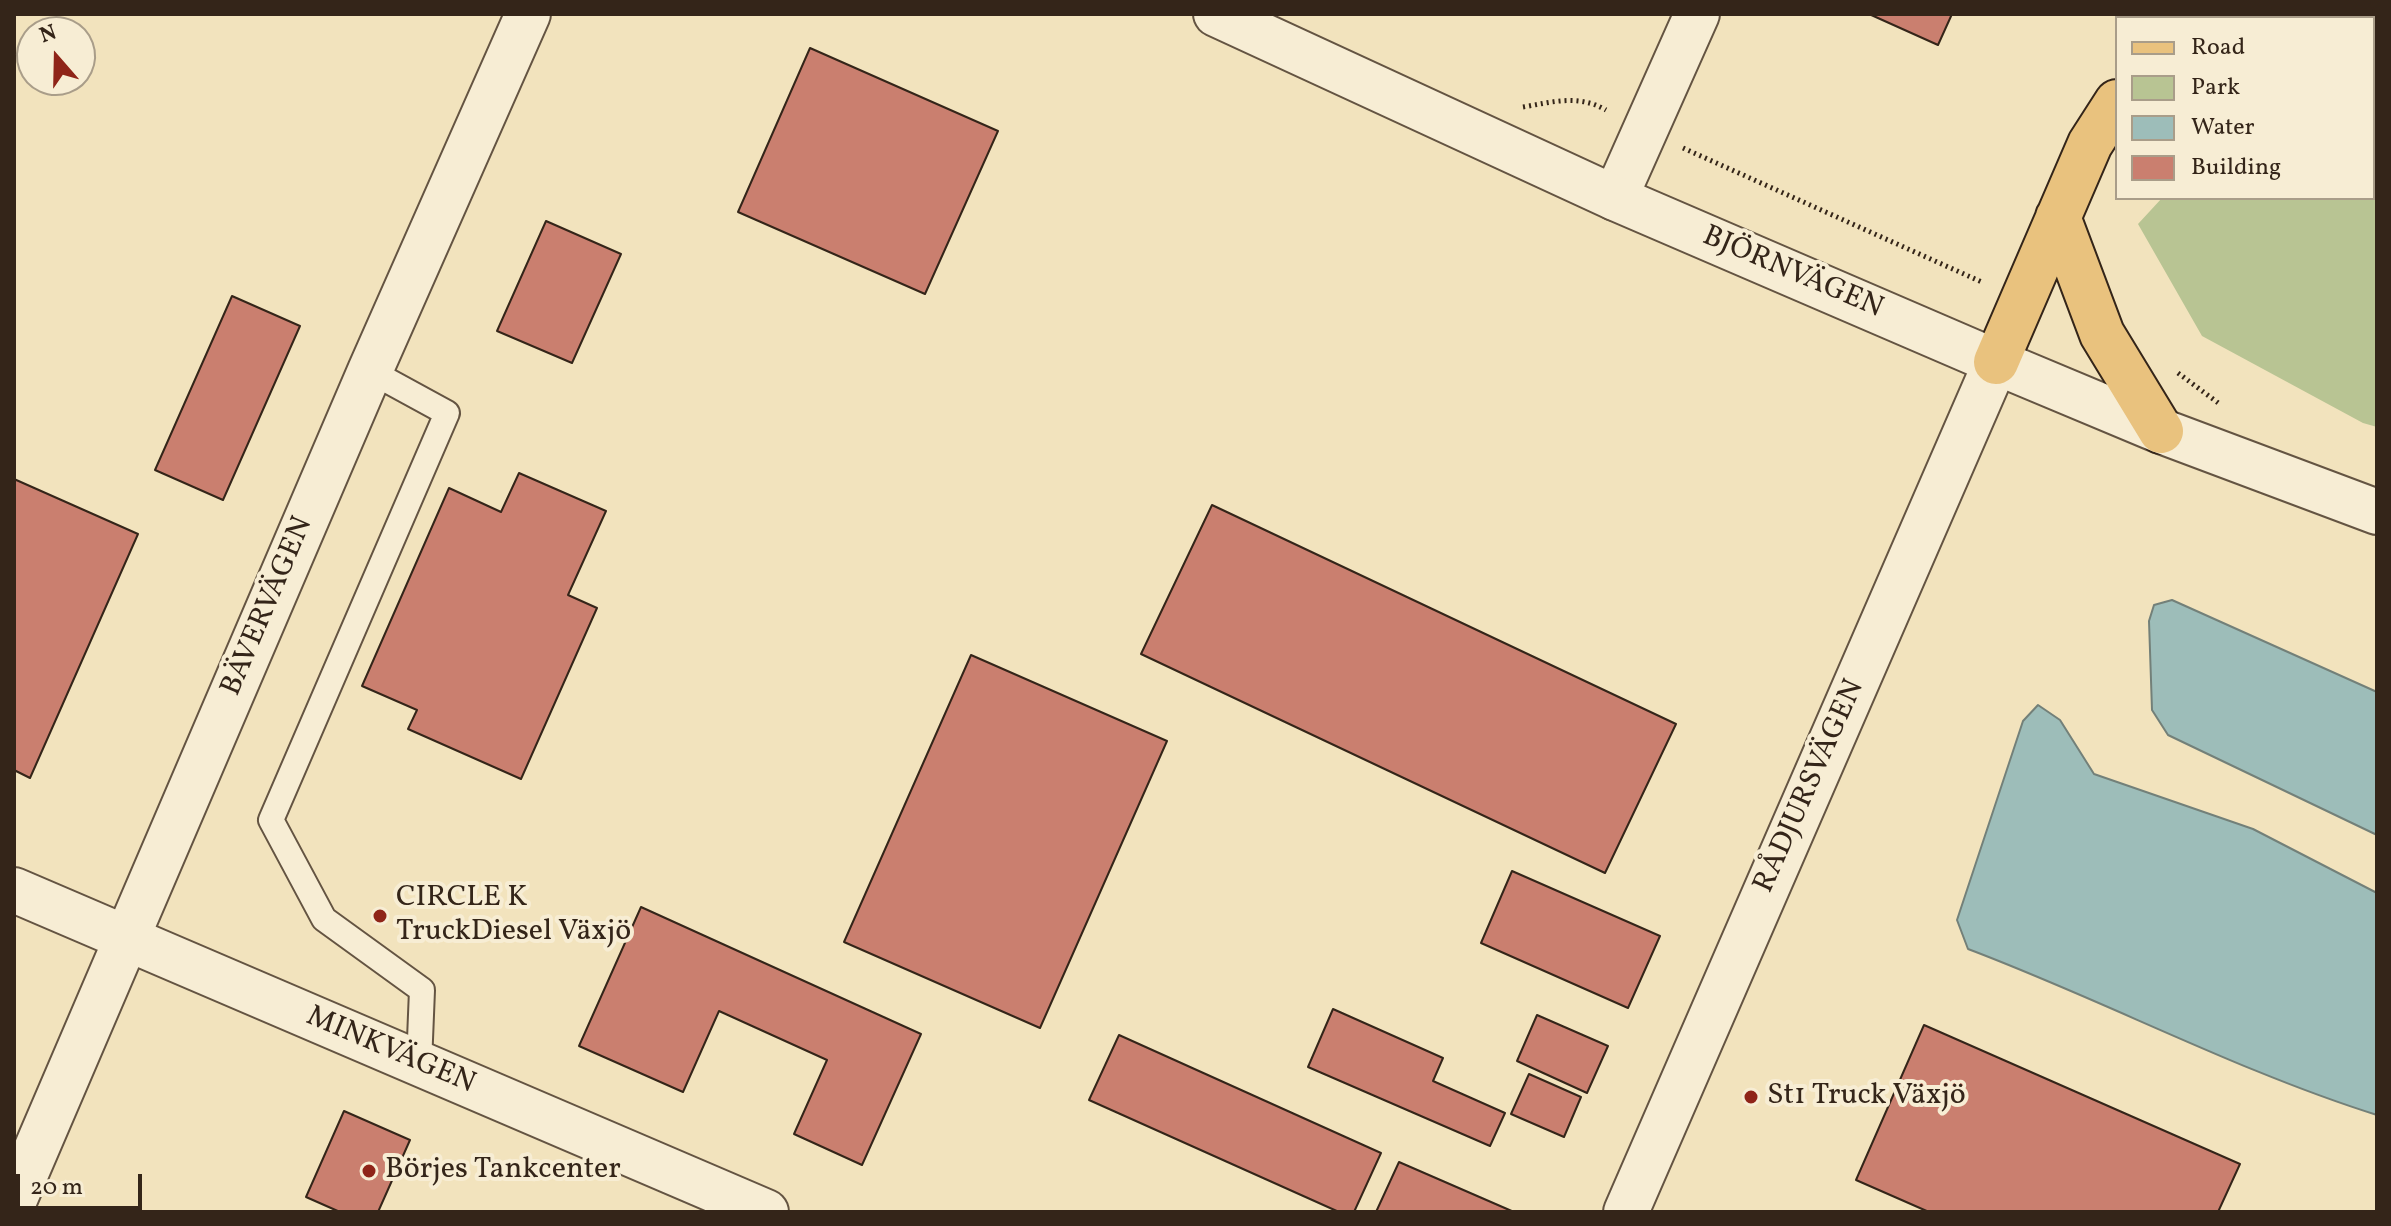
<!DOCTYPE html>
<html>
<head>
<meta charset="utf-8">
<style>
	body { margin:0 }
	#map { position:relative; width:2391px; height:1226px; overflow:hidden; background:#f2e3bd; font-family:Vollkorn,serif }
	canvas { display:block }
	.frame { position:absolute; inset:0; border:16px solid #342519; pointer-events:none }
	.legend { position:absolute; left:2115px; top:16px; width:260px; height:184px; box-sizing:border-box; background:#f7edd4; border:2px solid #a99d89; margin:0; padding:10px 14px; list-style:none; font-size:24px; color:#342519 }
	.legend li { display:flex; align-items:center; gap:16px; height:40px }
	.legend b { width:40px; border:2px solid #a99d89 }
	.north { position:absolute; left:16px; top:16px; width:80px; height:80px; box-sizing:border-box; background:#f7edd4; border:2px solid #a99d89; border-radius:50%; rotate:340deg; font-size:22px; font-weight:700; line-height:32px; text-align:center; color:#342519 }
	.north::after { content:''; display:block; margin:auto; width:28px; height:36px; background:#8f2418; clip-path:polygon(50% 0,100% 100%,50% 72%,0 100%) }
	.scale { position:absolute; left:16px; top:1174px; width:126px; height:36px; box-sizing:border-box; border:4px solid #342519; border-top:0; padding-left:10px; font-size:24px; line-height:28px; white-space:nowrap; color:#342519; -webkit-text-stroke:6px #f7edd4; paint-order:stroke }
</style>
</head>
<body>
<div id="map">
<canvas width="2391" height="1226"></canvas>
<div class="frame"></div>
<ul class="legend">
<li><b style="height:10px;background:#e9c27e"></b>Road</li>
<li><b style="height:22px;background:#b8c493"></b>Park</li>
<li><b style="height:22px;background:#9dbdb9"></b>Water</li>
<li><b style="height:22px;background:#ca7f6f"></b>Building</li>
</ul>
<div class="north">N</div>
<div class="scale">20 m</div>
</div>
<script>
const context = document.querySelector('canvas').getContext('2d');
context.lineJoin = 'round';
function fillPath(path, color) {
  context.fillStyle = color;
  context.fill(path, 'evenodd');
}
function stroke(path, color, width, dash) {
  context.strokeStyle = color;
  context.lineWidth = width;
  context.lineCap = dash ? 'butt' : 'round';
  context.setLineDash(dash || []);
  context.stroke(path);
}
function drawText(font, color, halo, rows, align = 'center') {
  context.font = font + ' Vollkorn,serif';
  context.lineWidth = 8;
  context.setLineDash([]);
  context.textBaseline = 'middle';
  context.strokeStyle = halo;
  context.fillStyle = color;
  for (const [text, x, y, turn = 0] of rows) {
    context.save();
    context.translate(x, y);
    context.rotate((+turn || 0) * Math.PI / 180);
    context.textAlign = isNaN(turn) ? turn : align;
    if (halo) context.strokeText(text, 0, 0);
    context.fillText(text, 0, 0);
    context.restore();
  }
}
const green = new Path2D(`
	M2373 18H2377V427L2363 423 2202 336 2138 224 2162 198H2373Z`);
const water = new Path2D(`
	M2172 600 2377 692V835L2168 735 2152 710 2149 621 2154 605Z
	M2038 705 2060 720 2094 774 2253 829 2377 893V1115C2237 1071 2106 1001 1968 949L1957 920 2023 721Z`);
const building = new Path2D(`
	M1869 14H1952L1938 45Z
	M810 48 998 131 925 294 738 212Z
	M546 221 621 254 572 363 497 331Z
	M232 296 300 326 223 500 155 470Z
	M519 473 606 511 568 595 597 608 521 779 408 729 417 710 362 686 449 488 501 512Z
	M14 479 138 534 30 778 14 770Z
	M1212 505 1676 724 1605 873 1141 654Z
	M971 655 1167 741 1040 1028 844 942Z
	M1512 871 1660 936 1628 1008 1481 943Z
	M641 907 921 1034 862 1165 794 1134 827 1060 719 1011 683 1092 579 1046Z
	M1333 1009 1443 1058 1433 1081 1505 1113 1490 1146 1308 1067Z
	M1537 1015 1608 1046 1587 1093 1517 1061Z
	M1924 1025 2240 1164 2218 1212H1929L1856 1180Z
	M1119 1035 1381 1153 1354 1212H1339L1089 1100Z
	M1529 1074 1581 1097 1564 1137 1511 1114Z
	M344 1111 410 1140 378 1212H340L306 1197Z
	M1399 1162 1514 1212H1376Z`);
const path = new Path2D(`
	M1523 107C1553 102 1578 94 1606 110
	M1683 148 1984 283
	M2178 373 2221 405`);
const service = new Path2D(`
	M370 371 447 413 271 820 324 919 422 990 419 1064`);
const minor = new Path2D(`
	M1615 198 1697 14
	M14 890 766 1212
	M14 1201 370 371 528 14
	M1626 1212 1996 362`);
const tertiary = new Path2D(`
	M1216 14 1615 198 1996 362 2161 431 2377 512`);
const primary = new Path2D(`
	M2207 18 2212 14
	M2058 217 2102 334 2161 431
	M1996 362 2090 144 2117 102`);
const markers = [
	[380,916,8,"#8f2418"],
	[1751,1097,8,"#8f2418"],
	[369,1171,8,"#8f2418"]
];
const streetNames = [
	["BJÖRNVÄGEN",1792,274,23],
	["BÄVERVÄGEN",269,607,-67],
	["RÅDJURSVÄGEN",1811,787,-66],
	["MINKVÄGEN",390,1052,23]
];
const poiNames = [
	["CIRCLE K",396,899],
	["TruckDiesel Växjö",396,933],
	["St1 Truck Växjö",1767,1097],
	["Börjes Tankcenter",385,1171]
];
fillPath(green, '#b8c493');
fillPath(water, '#9dbdb9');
stroke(water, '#738079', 2);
fillPath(building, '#ca7f6f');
stroke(building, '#342519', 2);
stroke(service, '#645442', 28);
stroke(minor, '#645442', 48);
stroke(tertiary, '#645442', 48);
stroke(primary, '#342519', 48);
stroke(path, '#342519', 5, [2, 4]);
stroke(service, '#f7edd4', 24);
stroke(minor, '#f7edd4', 44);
stroke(tertiary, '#f7edd4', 44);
stroke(primary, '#e9c27e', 44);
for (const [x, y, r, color] of markers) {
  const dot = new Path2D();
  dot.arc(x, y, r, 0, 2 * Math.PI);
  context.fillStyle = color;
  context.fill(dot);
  stroke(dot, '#f7edd4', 3);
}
drawText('30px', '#342519', '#f7edd4', streetNames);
drawText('30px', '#342519', '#f7edd4', poiNames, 'left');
</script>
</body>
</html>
